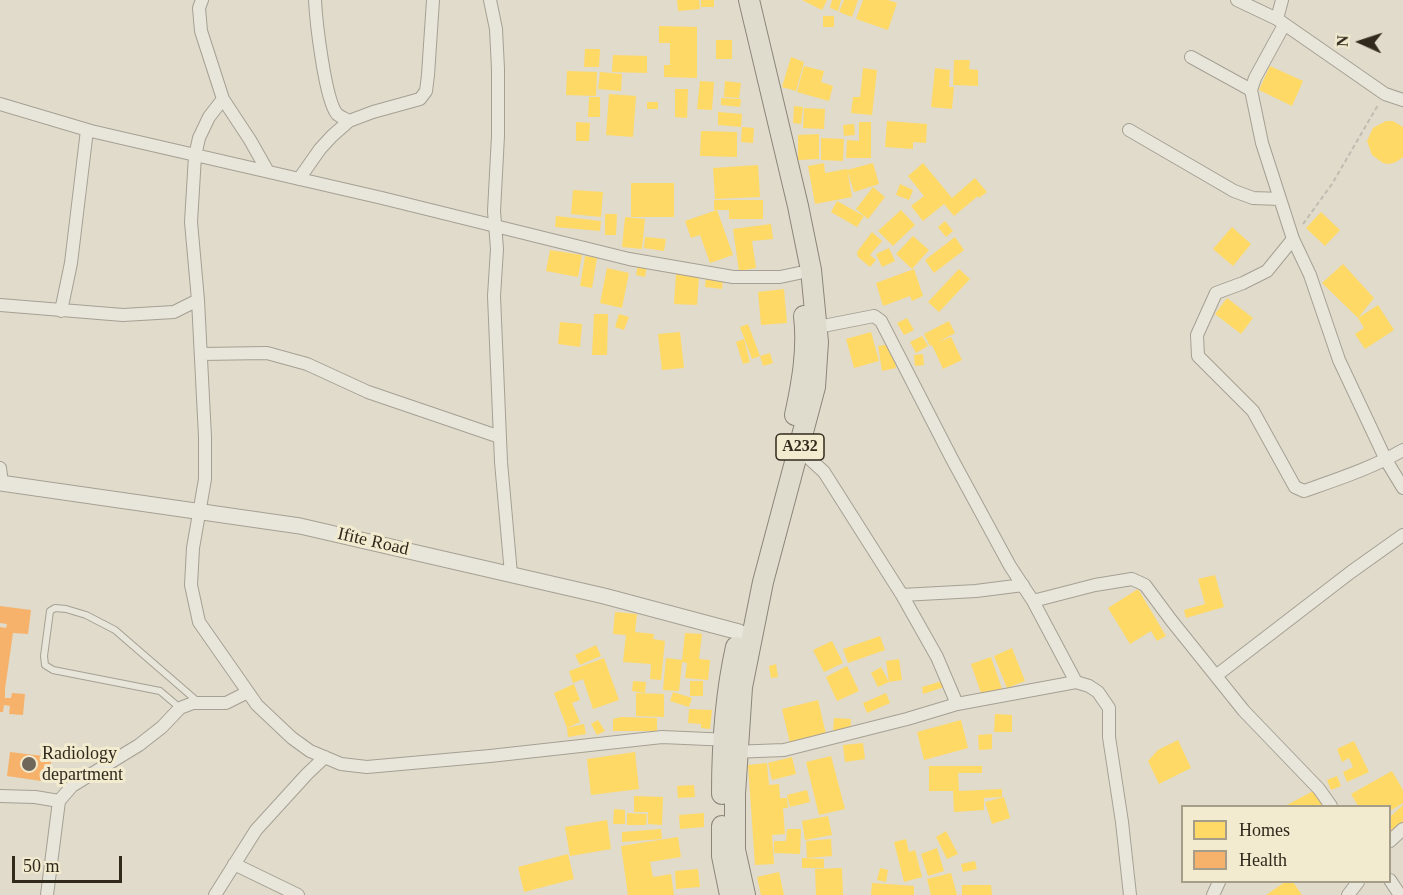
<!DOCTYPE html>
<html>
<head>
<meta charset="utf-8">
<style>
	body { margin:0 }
	#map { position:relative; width:1403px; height:895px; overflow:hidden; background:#e0dbca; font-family:"Times New Roman",serif }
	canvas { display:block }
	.legend { position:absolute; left:1181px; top:805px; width:210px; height:78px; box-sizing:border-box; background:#f2ebcf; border:2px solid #a59d88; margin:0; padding:8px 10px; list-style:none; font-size:18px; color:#32291d }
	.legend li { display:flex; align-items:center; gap:12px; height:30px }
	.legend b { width:30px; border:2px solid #a59d88 }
	.north { position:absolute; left:1331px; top:12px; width:60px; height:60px; -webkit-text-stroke:4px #f2ebcf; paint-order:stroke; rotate:273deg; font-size:16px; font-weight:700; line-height:24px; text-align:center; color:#32291d }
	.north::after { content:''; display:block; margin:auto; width:21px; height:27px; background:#32291d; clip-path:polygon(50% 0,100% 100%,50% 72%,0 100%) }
	.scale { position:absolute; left:12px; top:856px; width:110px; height:27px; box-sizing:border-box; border:3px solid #32291d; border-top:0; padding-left:8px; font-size:18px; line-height:21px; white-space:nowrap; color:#32291d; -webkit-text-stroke:4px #f2ebcf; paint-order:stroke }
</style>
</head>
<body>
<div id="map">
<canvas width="1403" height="895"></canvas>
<ul class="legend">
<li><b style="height:16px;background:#ffd966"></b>Homes</li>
<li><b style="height:16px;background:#f6b26b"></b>Health</li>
</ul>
<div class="north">N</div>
<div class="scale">50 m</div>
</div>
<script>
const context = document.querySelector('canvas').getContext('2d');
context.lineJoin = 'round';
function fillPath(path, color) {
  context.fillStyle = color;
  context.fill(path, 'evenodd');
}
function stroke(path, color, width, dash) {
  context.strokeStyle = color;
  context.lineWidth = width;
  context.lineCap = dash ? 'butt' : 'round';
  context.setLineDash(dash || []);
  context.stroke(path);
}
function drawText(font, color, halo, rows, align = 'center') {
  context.font = font + ' "Times New Roman",serif';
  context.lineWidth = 6;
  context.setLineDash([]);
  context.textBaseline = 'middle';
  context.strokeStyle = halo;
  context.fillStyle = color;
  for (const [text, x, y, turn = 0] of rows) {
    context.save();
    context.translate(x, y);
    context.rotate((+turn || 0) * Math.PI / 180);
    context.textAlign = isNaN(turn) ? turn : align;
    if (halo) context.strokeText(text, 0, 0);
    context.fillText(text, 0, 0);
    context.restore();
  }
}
const homes = new Path2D(`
	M677 0H699L700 9 678 11Z
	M701 0H714V7H701Z
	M802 0H827L822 10Z
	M832 0H841L838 11 830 8Z
	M844 0H858L852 17 839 12Z
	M863 0H888L897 3 888 30 856 19Z
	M823 16H834V27H823Z
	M659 26 697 27V78L664 77V65H670V43H659Z
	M716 40H732V59H716Z
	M585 49H600L599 67H584Z
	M613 55 647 56V73L612 72Z
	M791 57 804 62 796 91 782 87Z
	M954 60H970L969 69 978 70V86L953 85Z
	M804 66 824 71 821 82 833 86 829 101 797 92Z
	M1270 66 1303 81 1292 106 1259 90Z
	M863 68 877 70 872 115 851 113 853 97H860Z
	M935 68 950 70 949 87H954L952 109 931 107Z
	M567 71 597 72 596 96 566 95Z
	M600 72 622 74 621 91 598 89Z
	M700 81 714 82 712 110 697 109Z
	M725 81 741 83 739 98 724 97Z
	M675 89H688L687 118 675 117Z
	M609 94 636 96 633 137 606 135Z
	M589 97H600V117H588Z
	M721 98 741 99 740 107 721 105Z
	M647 102H658V109H647Z
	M794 106 803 107 801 124 793 123Z
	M804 108 825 109 824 129 803 128Z
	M718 112 742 114 741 127 718 125Z
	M887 121 927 124 926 143 913 142V149L885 147Z
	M1386 121H1393L1403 127V157L1396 162 1389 164 1383 163 1372 155 1367 141 1373 128Z
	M576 122 590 123 589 141H576Z
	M859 122H871V158H846L847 140 859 141Z
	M854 124 855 135 844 136 843 125Z
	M742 127 754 128 753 143 741 142Z
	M701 131 737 132V157L700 156Z
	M819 134V159L798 160V135Z
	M821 138 844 139 843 161 821 160Z
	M824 163 825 173 847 169 852 197 815 204 808 166Z
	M873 163 879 184 854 192 847 170Z
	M923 163 952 198 975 178 987 192 979 198 978 196 954 216 944 204 923 221 911 206 924 196 908 176Z
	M758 165 760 197 715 199 713 168Z
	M631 183H674V217H631Z
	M900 184 913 190 909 200 896 195Z
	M873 187 885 197 868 219 856 209Z
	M573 190 603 192 601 217 571 214Z
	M714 200H763V219H729V210H714Z
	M837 201 864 216 857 227 831 212Z
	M717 210 733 255 710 263 700 235 691 238 685 221Z
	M901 210 915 225 893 246 878 231Z
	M1321 212 1340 230 1325 246 1306 228Z
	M605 214H617L616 235H605Z
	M556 216 601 221 600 231 555 227Z
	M625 217 645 219 642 249 622 247Z
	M945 221 953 231 946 237 938 227Z
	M771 224 773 239 752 241 756 268 739 271 733 229Z
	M1232 227 1251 244 1233 266 1213 249Z
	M872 232 882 241 870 255 876 260 870 267 858 257 857 252Z
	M913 236 929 250 912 269 896 254Z
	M645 237 666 239 664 251 644 248Z
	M955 237 964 250 934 273 925 260Z
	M889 248 895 261 882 267 876 254Z
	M550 250 582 255 578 277 546 271Z
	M585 256 597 258 592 288 580 286Z
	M1343 264 1374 298 1358 318 1378 305 1394 330 1365 349 1355 334 1364 328 1358 318 1322 283Z
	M638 265 647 266 645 277 636 275Z
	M607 268 629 273 622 308 600 303Z
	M914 269 923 296 912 301 910 296 883 306 876 283Z
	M959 269 970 279 939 312 928 302Z
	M676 274 699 276 697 305 674 304Z
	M706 277 723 279 722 289 705 287Z
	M784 289 787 323 761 325 758 292Z
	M1227 298 1253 318 1241 334 1215 314Z
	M594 314H608L607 355H592Z
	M619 314 629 317 624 330 615 327Z
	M907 318 914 330 904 335 897 323Z
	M949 321 955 333 938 342 951 337 962 360 943 369 932 345 930 346 924 334Z
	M560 322 582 324 580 347 558 344Z
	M748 324 760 356 752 359 740 327Z
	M680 332 684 368 662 370 658 334Z
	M871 332 879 361 854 368 846 339Z
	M922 336 928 346 916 353 910 342Z
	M744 339 750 362 743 364 736 342Z
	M891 344 896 368 882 371 878 346Z
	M770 353 773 363 763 366 760 356Z
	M923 354 924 365 915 366 914 355Z
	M1215 575 1224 607 1186 618 1184 610 1205 604 1198 579Z
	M1138 589 1166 636 1157 641 1151 631 1130 644 1108 608Z
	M615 612 637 614 635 632 654 634 653 639 665 641 661 680 650 679 651 664 623 662 626 635 613 634Z
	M685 633 702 634 699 659 710 660 708 680 685 678 687 663 682 662 679 691 663 690 666 658 682 660Z
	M880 636 885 650 848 663 843 649Z
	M832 641 843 663 824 672 813 650Z
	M596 645 601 656 580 665 575 655Z
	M1012 648 1025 681 1007 688 994 656Z
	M991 657 1002 689 982 696 971 664Z
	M604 658 619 700 593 709 583 679 573 683 569 671Z
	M899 659 902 680 889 682 886 661Z
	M776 664 778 677 771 678 769 666Z
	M847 666 859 691 837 701 826 677Z
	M881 667 889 682 878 687 871 673Z
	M633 681 646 682 645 693 632 691Z
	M690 681H703V696H690Z
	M942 681 944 687 923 694 922 687Z
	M574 684 580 700 572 703 580 722 567 728 554 693Z
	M673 692 692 698 689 707 670 701Z
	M636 693 664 694V717L636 716Z
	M886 693 890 703 867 713 863 703Z
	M818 700 826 734 790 743 782 709Z
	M689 709 712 710 710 729 701 728V724L688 723Z
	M995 714 1012 715V732H994Z
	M621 717 657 718V731H613V719Z
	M834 718 851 719 850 733 833 732Z
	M598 720 605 731 597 735 591 724Z
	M961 720 968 748 924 760 917 732Z
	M584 724 586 734 568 737 567 728Z
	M992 734V749L979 750 978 735Z
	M1178 740 1191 768 1159 784 1148 761 1158 750Z
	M1354 741 1369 772 1347 782 1343 772 1353 767 1349 758 1342 762 1337 749Z
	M863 743 865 759 845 762 843 745Z
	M635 752 639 789 591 795 587 759Z
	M831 756 845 809 819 815 806 762Z
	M792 757 796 774 772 780 768 763Z
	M767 763 769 785 779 784 780 798H787L788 808H783L785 834 772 835 774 864 755 865 748 765Z
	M929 766H982V773H958L959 791 1002 789V797L984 798V810L954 812 953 791H929Z
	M1392 771 1403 790V803L1390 811V806H1358L1351 794Z
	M1337 776 1341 786 1331 790 1327 780Z
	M694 785 695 797 678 798 677 786Z
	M807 790 810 802 790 807 787 795Z
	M1315 790 1324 806H1285Z
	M634 796 663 797 662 825 648 824V812H634Z
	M1004 797 1010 818 992 824 985 802Z
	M1403 805V824L1390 835V817Z
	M614 809 625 810V824H613Z
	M627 813 647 814 646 825H627Z
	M704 813V827L680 829 679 815Z
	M828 816 832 835 805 840 802 821Z
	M607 820 611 849 570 856 565 827Z
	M661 829 662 839 622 842V832Z
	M787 829H801L800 854 774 853V841H786Z
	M946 831 958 854 947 859 936 837Z
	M678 837 681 857 650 862 653 877 671 874 674 895H628L621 846Z
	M831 839 832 856 807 858 806 841Z
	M906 839 909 852 915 850 922 877 904 882 894 842Z
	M937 848 944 871 928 876 921 854Z
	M568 854 574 879 524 892 518 867Z
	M802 858 824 859V868H802Z
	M975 861 977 869 963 872 961 864Z
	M842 868 843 895H816L815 869Z
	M880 868 888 870 886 882 877 880Z
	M698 869 700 887 676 889 675 871Z
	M779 872 784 895H761L757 877Z
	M951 873 957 895H931L927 879Z
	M1285 882H1293L1302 895H1266Z
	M872 883 914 886V895H871Z
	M962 885H991L992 895H962Z`);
const health = new Path2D(`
	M0 606 31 610 28 634 13 633 5 689V698H11L12 693 25 694 23 715 9 714 10 706 4 705 3 712H0V627L6 628 7 624 0 623Z
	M10 752 52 757 48 782 7 776Z`);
const path = new Path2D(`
	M1303 224 1332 184 1378 105`);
const service = new Path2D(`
	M180 708 160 691 53 670 45 665 44 656 50 611 55 608 66 609 86 615 115 630 197 701`);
const minor = new Path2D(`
	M202 0 199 8 201 31 223 99 250 140 267 170
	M315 0C316 21 325 100 337 114 340 117 346 119 349 121
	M490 0 496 29 498 69V136L494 211 497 249 494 296 501 462 511 574
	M1237 0 1277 19 1385 94 1403 100
	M1277 19 1282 0
	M1284 25 1255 78 1251 90 1262 143 1293 239 1310 275 1339 360 1386 460 1403 488
	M1191 57 1251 90
	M223 99 209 117 199 138 195 156 191 222 198 300 205 437V479L193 548 191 585 199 622 257 705 292 738 310 751 341 764 367 767 490 756 662 737 730 740
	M0 104 91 131 382 198 629 259 733 277H780L799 273
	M1129 130 1234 191 1253 198 1280 199
	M299 179 320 149 332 136 349 121 373 112 420 99 426 91 428 75 433 0
	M1293 239 1267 271 1243 283 1216 293 1197 335 1198 356 1253 411 1295 487 1304 491C1338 479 1372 468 1403 450
	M0 305 123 315 174 312 198 300
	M61 311 71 263 87 130
	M818 327 874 316 881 321 952 459 1010 566 1033 601 1076 682
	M201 354 267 353 307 364 368 392 500 437
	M799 449 824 472 902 595 976 591 1023 585
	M0 468 2 483
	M902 595 937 657 957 704
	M1033 601 1095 585 1132 579 1145 585 1171 620 1244 711 1319 789 1331 806
	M1217 675 1351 572 1403 535
	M732 752 784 750 907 719 957 704 1076 682 1089 686 1098 692 1109 708V737L1122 822 1130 895
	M0 796 35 797 59 801
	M1390 841 1403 829
	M234 864 298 895
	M1390 880 1400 895
	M47 895 59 801 72 786 139 745 162 727 180 708 193 703H226L248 692
	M215 895 256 830 307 774 325 757
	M1213 895 1219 882
	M1348 895 1358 882`);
const tertiary = new Path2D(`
	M0 483 300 526 604 596 739 632`);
const primary = new Path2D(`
	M795 415C802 383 808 349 804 316
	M722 794C722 744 725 696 736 647
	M722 826V856L730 895
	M745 895 735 850V794L742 687 763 582 815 387 818 342 811 270 798 206 749 0`);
const markers = [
	[29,764,8,"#6f675a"]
];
const shields = [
	[800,447,48]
];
const shieldNames = [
	["A232",800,447]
];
const streetNames = [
	["Ifite Road",373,542,13]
];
const poiNames = [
	["Radiology",42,754],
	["department",42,775]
];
fillPath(homes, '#ffd966');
fillPath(health, '#f6b26b');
stroke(service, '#a5a093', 8);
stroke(minor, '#a5a093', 14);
stroke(tertiary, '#a5a093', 17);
stroke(primary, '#8b857a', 22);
stroke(path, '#c1bcb2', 2, [4.5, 3]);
stroke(service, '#e8e5db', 6);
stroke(minor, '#e8e5db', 12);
stroke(tertiary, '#e8e5db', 15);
stroke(primary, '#e0dccd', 20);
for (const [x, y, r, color] of markers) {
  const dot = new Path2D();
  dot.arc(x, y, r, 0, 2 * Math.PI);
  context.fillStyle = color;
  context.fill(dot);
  stroke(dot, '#f2ebcf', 2);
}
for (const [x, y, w] of shields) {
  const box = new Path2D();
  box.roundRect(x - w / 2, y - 13, w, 26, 4.5);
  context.fillStyle = '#f2ebcf';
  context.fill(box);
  stroke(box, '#32291d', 1.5);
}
drawText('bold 16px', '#32291d', null, shieldNames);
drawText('18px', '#32291d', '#f2ebcf', streetNames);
drawText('18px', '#32291d', '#f2ebcf', poiNames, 'left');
</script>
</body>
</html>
